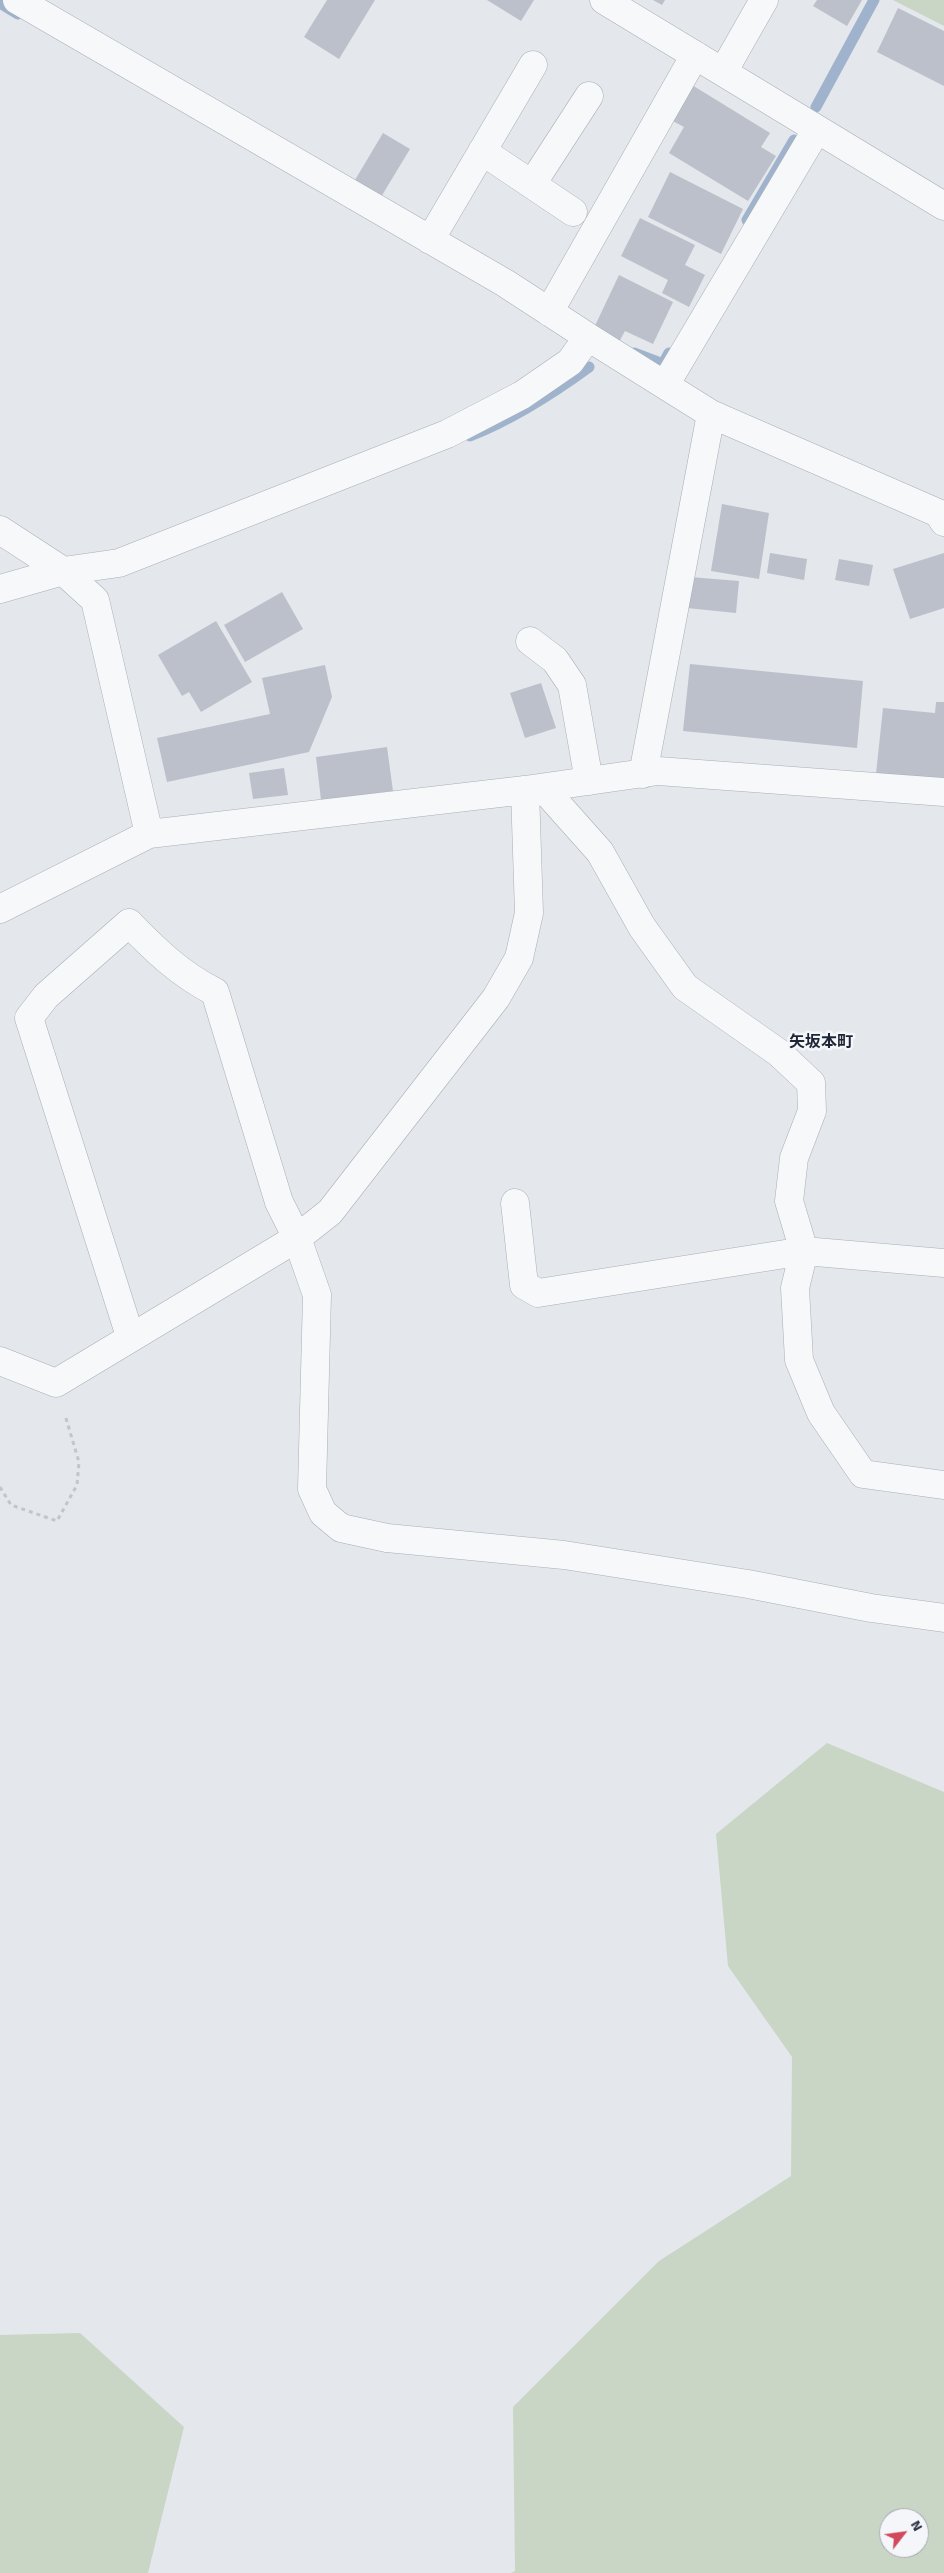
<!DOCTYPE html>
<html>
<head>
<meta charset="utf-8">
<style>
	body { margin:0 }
	#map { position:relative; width:944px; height:2573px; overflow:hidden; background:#e4e7ec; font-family:Signika,sans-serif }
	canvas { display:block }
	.north { position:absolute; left:879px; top:2508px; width:50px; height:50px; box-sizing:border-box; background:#f4f6f9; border:1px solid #a4a8b1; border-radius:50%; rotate:60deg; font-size:14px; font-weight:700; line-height:20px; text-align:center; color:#2b3445 }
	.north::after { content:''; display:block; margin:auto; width:18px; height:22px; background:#d1495b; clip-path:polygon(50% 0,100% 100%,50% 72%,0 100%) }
</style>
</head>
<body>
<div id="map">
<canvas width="944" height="2573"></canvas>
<div class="north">N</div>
</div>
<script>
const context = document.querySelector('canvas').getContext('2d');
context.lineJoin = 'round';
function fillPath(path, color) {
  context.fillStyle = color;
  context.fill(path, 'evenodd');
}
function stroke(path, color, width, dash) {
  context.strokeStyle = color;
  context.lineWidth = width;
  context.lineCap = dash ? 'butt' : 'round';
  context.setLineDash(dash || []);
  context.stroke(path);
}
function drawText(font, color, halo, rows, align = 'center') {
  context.font = font + ' Signika,"Noto Sans JP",sans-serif';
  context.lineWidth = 5;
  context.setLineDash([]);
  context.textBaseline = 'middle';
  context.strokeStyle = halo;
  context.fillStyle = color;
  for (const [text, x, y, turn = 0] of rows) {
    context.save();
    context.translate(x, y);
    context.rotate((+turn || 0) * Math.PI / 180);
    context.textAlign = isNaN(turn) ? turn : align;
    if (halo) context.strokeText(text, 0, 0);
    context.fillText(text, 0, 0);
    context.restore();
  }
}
const green = new Path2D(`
	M893 0H944V26Z
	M827 1743 944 1792V2573H511L515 2571 513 2407 659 2261 791 2176 792 2057 728 1966 716 1834ZM889 2518H919V2548H889Z
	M80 2333 184 2427 148 2573H0V2335Z`);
const stream = new Path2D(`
	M0 3 18 14
	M816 107 874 0
	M747 220 794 140
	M634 353 663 364 669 353
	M470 436C513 419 552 394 589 367`);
const building = new Path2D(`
	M327 0H375L339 59 304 37Z
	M487 0H534L521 21Z
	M653 0H665L662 5Z
	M817 0H862L847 26 813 6Z
	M898 8 944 31V86L877 52Z
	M692 85 770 133 761 147 776 156 748 201 669 153 684 127 671 120Z
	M383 133 410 149 381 197 355 180Z
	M670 172 743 209 721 254 648 217Z
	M640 218 695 245 685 265 705 275 689 307 662 293 668 280 621 256Z
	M619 275 673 302 653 344 625 331 619 342 593 330Z
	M722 504 769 513 759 579 711 571Z
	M770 553 807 559 804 580 767 573Z
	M944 553V608L910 619 893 569Z
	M839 559 873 565 869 586 835 580Z
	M690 577 739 581 736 613 687 608Z
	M282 592 303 629 245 662 224 625Z
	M216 621 252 682 201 712 189 692 182 696 158 655Z
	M690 664 863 681 857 748 683 731Z
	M325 665 332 697 309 752 167 782 157 738 270 714 262 678Z
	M541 683 556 728 525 738 510 693Z
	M936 702H944V781L876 774 883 708 935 713Z
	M387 747 393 791 321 800 316 757Z
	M284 768 288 795 253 799 249 773Z`);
const path = new Path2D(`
	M0 1487 11 1505 57 1521 77 1485 79 1462 65 1415`);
const minor = new Path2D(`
	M604 0 944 206
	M723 72 764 0
	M482 151 573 212
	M532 184 589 96
	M430 240 533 65
	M549 312 695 55
	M588 337 711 414 938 513 944 522
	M665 385 817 129
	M0 530 63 571 95 600 149 834
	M0 589 63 571 119 563 447 434 522 395 570 362 588 337 505 283 17 0
	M530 641 555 660 572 685 589 781
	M643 774 711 414
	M543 788 600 852 642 927 685 987 779 1053 811 1083 812 1111 794 1158 789 1201 804 1251 795 1288 799 1360 821 1413 863 1474 943 1485
	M0 909 149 834 525 790 658 771 944 792
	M515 1203 524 1285 538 1293 804 1251 944 1263
	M130 1336 29 1018 46 996 129 923C156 951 180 974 215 992L279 1202 297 1238 317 1295 312 1489 323 1513 341 1528 387 1538 564 1555 748 1584 871 1608 944 1618
	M0 1361 56 1383 297 1238 330 1212 496 998 519 958 529 913 525 790`);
const quarterNames = [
	["矢坂本町",821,1043]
];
fillPath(green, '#c9d6c5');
stroke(stream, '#9fb4cc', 11);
fillPath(building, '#bbc0ca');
stroke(minor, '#a9aeb7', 29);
stroke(path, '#c2c5cb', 3, [4, 4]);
stroke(minor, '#f7f8fa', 28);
drawText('bold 16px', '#1d2536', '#f4f6f9', quarterNames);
</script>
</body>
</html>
